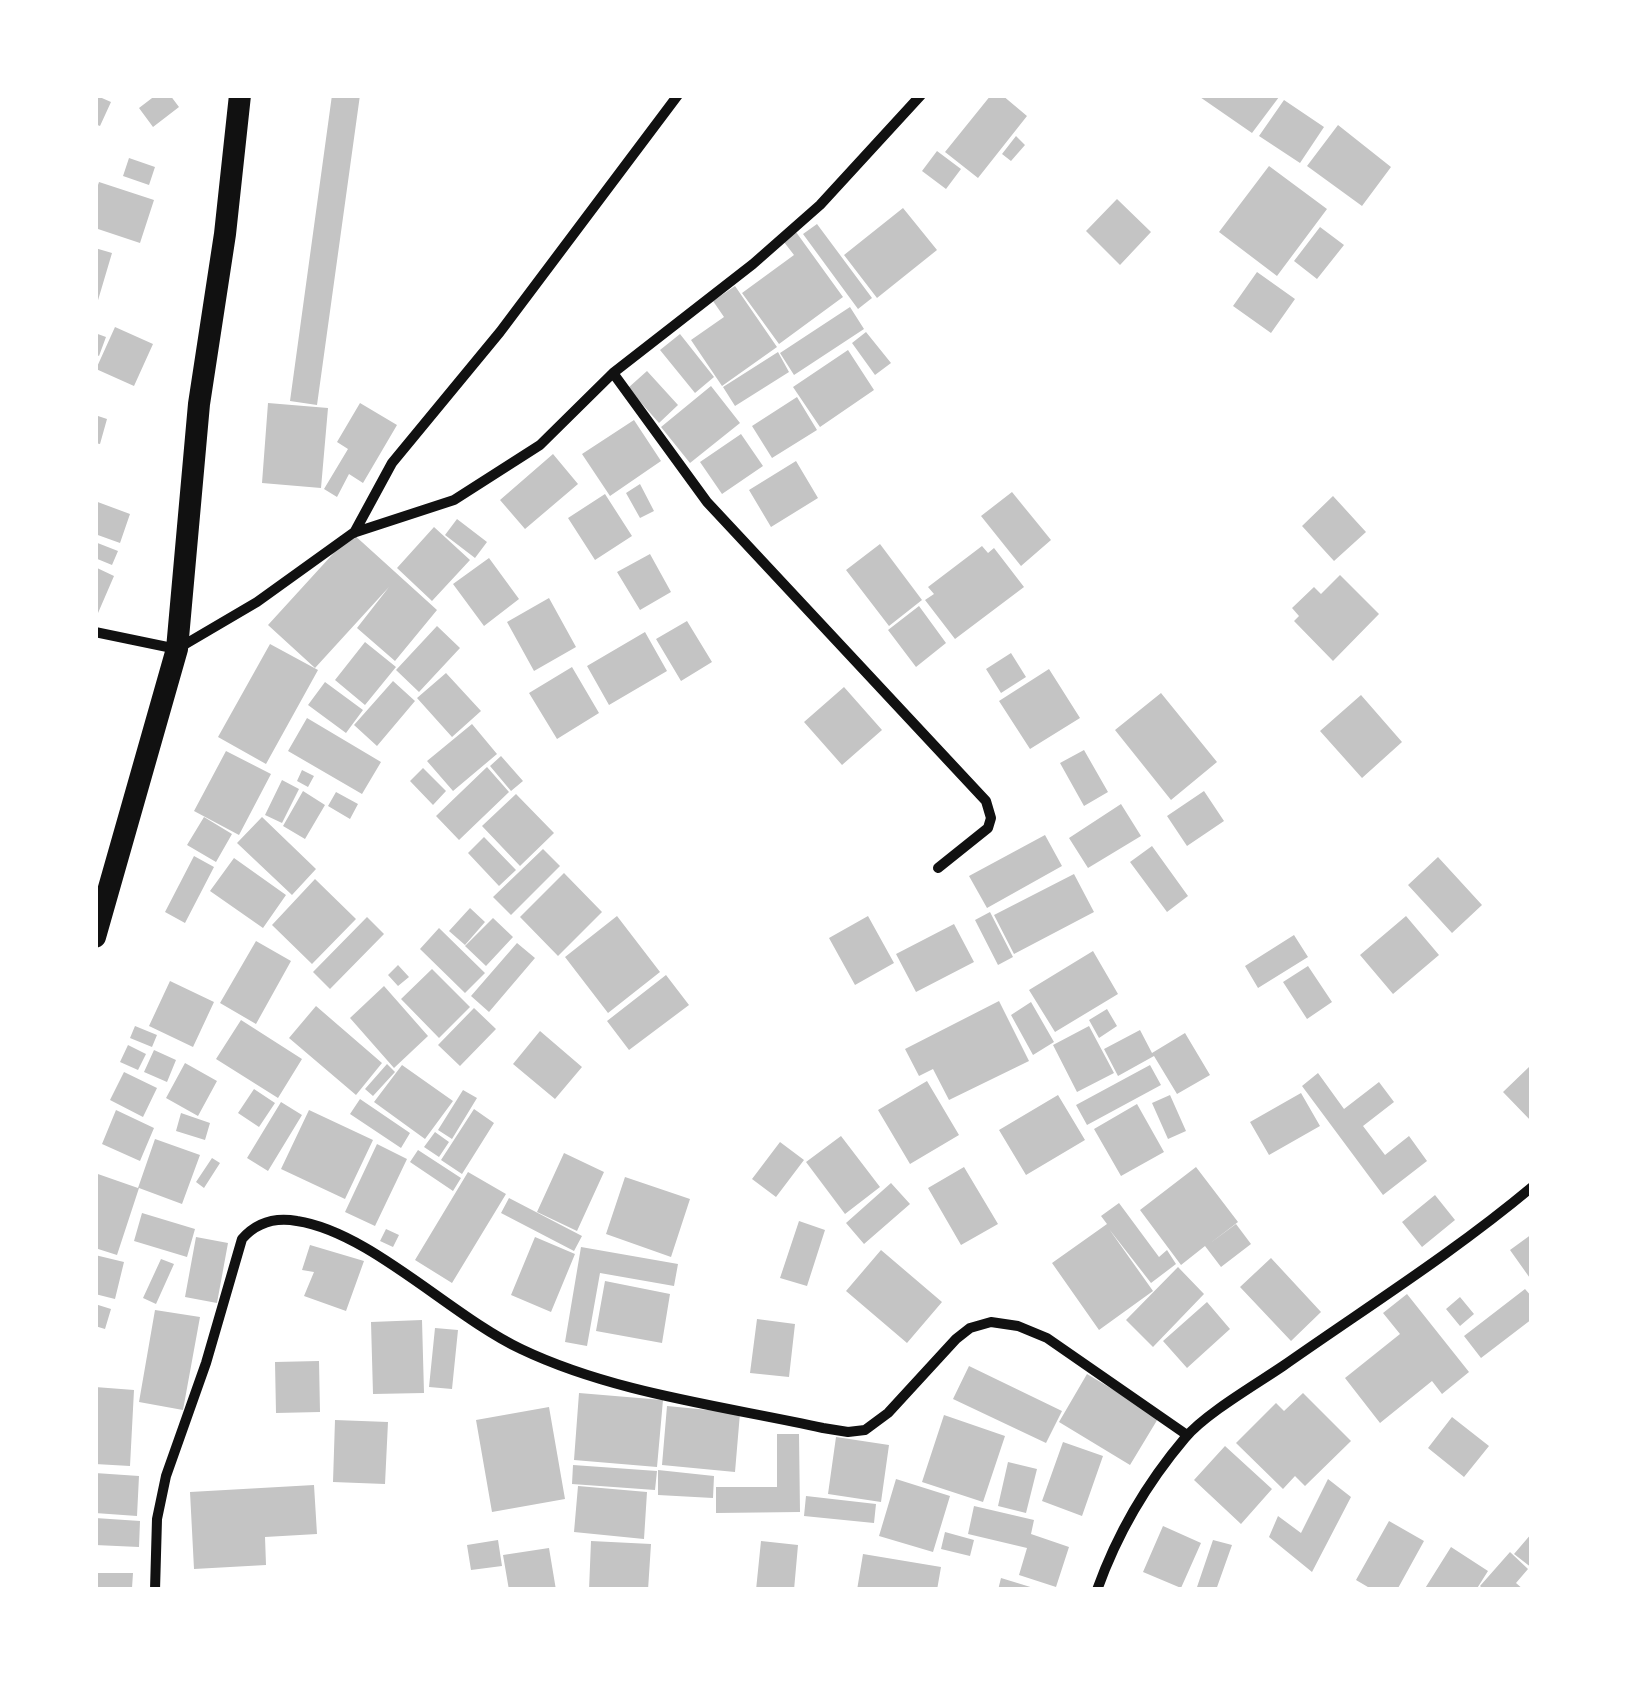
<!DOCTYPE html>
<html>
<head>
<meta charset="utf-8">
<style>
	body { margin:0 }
	#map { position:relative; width:1627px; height:1685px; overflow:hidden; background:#fff; font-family:"Work Sans",sans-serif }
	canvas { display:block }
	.frame { position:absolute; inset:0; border:98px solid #fff; pointer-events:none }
</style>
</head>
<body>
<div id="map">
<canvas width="1627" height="1685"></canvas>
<div class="frame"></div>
</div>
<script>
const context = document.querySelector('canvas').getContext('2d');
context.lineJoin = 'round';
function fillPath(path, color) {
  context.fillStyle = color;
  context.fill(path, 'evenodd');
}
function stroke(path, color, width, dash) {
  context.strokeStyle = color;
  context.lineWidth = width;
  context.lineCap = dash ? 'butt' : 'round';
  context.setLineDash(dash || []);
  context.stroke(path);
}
const building = new Path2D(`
	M95 95 111 102 100 126 95 124Z
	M156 95H170L179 107 153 127 139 108Z
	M332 95H360L317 405 290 401Z
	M991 95H1002L1027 116 978 178 945 152Z
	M1197 95H1276L1279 97 1252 133Z
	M1284 100 1324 127 1300 163 1259 136Z
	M1338 125 1391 167 1362 206 1307 166Z
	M1016 136 1025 145 1011 161 1002 154Z
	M937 151 961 169 946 189 922 171Z
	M129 158 155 167 149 185 123 176Z
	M1269 166 1327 209 1277 276 1219 232Z
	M99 182 154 200 140 243 95 228V194Z
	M1117 199 1151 232 1120 265 1086 231Z
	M903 208 937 250 877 298 844 255Z
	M817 224 872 298 858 309 803 234Z
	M1320 227 1344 245 1317 279 1294 261Z
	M796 232 843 297 779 344 742 293 794 255 784 242Z
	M95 248 112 253 96 307 95 306Z
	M1257 272 1295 299 1271 333 1233 306Z
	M735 286 777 347 722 386 691 340 724 317 713 301Z
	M850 307 864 329 794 375 780 353Z
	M115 327 153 344 134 386 96 369Z
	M866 332 891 363 875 375 852 343Z
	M95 333 106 337 99 356 95 354Z
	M680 334 714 377 695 393 660 350Z
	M848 350 874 390 820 427 793 387Z
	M778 352 789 372 735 406 723 387Z
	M647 371 678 405 659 423 628 388Z
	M711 386 740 423 690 463 661 427Z
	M797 397 817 430 772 458 752 426Z
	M268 403 328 408 321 488 262 483Z
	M360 403 397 425 363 483 349 474 337 497 324 489 348 449 337 442Z
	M95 415 107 419 100 444 95 443Z
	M634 420 661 461 610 496 582 454Z
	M741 434 763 466 722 494 700 462Z
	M553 454 578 484 525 529 500 500Z
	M796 461 818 498 771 527 749 490Z
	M640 484 654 511 640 518 626 493Z
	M1012 492 1051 540 1021 566 981 516Z
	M605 494 632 536 595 560 568 518Z
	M1333 496 1366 532 1334 561 1302 526Z
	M95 501 130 514 120 543 95 534Z
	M457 519 487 542 475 558 445 535Z
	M434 527 470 560 432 601 397 568Z
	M352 533 437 610 395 661 357 628 389 587 315 668 268 625Z
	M95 542 118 551 112 565 95 558Z
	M880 544 922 600 889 626 846 570Z
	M982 546 988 553 994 548 1024 587 955 639 925 600 934 594 928 587Z
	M650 554 671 592 640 610 617 572Z
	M489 558 519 599 484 626 453 584Z
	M95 567 114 576 95 620Z
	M1340 575 1379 614 1333 661 1294 621 1299 616 1292 608 1314 587 1321 594Z
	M549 598 576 647 534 671 507 622Z
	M919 606 946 643 916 667 888 630Z
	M687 621 712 662 681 681 656 639Z
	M437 626 460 648 419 692 396 670Z
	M645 632 667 671 609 705 587 666Z
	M365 642 396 667 365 705 335 680Z
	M270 644 318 670 266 764 218 737Z
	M1011 653 1026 677 1001 693 986 669Z
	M572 667 599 713 557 739 529 693Z
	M1049 669 1080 718 1030 749 999 701Z
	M446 673 481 711 452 737 417 698Z
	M393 681 415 701 377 746 354 725Z
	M325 682 363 710 346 733 308 705Z
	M844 687 882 730 842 765 804 722Z
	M1161 693 1217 762 1171 800 1115 730Z
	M1361 695 1402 742 1362 778 1320 731Z
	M307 718 381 762 362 794 288 751Z
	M472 724 497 754 453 791 427 761Z
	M1084 750 1108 792 1084 806 1060 763Z
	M226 751 271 774 239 835 194 811Z
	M501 756 523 781 511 791 490 766Z
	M487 767 509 792 459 840 436 816Z
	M423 768 446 791 433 805 410 781Z
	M302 770 314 776 308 787 297 781Z
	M282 780 299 789 282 823 265 815Z
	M303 791 325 805 305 839 283 826Z
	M1204 791 1224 821 1187 846 1167 816Z
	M336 792 358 804 350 819 328 806Z
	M516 794 554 833 520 866 482 826Z
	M1121 804 1141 836 1088 868 1069 838Z
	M204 817 232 834 216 862 187 845Z
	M262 817 316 869 292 895 237 843Z
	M1045 835 1062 866 987 908 969 876Z
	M484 837 516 870 499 886 468 853Z
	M1152 846 1188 896 1167 912 1130 862Z
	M543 849 560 866 511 915 493 897Z
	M194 856 214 867 185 923 165 912Z
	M1438 857 1482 905 1452 933 1408 885Z
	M234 858 286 895 263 928 210 891Z
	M564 873 602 912 558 956 520 917Z
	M1074 874 1094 912 1014 954 994 915Z
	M315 879 356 919 312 964 272 925Z
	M470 908 485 922 465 945 449 931Z
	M990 912 1013 957 998 965 975 920Z
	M617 916 660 972 608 1013 565 957Z
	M868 916 894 963 855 985 829 938Z
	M1406 916 1439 955 1393 994 1360 955Z
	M367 917 384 934 330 989 313 972Z
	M493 918 513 937 486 966 465 946Z
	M954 924 974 962 916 992 896 954Z
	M439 928 485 973 465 993 420 949Z
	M1294 935 1308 957 1258 988 1245 966Z
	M256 941 291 961 256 1024 220 1003Z
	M517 943 535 958 489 1012 471 996Z
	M1093 951 1118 994 1055 1032 1029 990Z
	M398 965 409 977 398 986 388 975Z
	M1308 966 1332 1002 1307 1019 1283 982Z
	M432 969 470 1007 439 1038 401 999Z
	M666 975 689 1005 629 1050 607 1021Z
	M170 981 214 1002 193 1047 149 1026Z
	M384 986 428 1036 394 1068 350 1018Z
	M999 1001 1029 1061 949 1100 933 1069 919 1076 905 1049Z
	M1031 1002 1054 1042 1033 1055 1011 1015Z
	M316 1006 382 1063 356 1095 289 1038Z
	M474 1008 496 1029 460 1066 438 1045Z
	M1107 1009 1117 1026 1099 1038 1089 1020Z
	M241 1020 302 1059 278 1098 216 1059Z
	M135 1026 157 1035 152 1047 130 1038Z
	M1089 1026 1114 1073 1077 1092 1053 1045Z
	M1140 1030 1152 1053 1185 1033 1210 1075 1177 1094 1154 1056 1118 1076 1104 1049Z
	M540 1031 582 1067 555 1099 513 1064Z
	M128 1045 146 1054 138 1070 120 1062Z
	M154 1050 176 1060 167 1082 144 1072Z
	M185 1063 217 1081 198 1116 166 1098Z
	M387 1064 395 1072 373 1096 365 1089Z
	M402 1065 453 1101 425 1139 374 1102Z
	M1150 1065 1161 1085 1087 1125 1076 1105Z
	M1529 1067 1532 1070V1122L1503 1092Z
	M124 1072 157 1088 143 1117 110 1100Z
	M1318 1073 1344 1109 1379 1082 1394 1102 1363 1126 1385 1155 1409 1136 1427 1161 1383 1195 1302 1086Z
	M927 1081 959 1135 910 1164 878 1110Z
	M254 1089 275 1103 259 1127 238 1113Z
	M463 1090 477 1098 452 1139 438 1130Z
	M1301 1093 1320 1126 1269 1155 1250 1122Z
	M1058 1095 1085 1140 1026 1175 999 1130Z
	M1170 1095 1186 1131 1168 1139 1152 1103Z
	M360 1099 410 1133 401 1148 350 1114Z
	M281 1102 302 1115 268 1171 247 1158Z
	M1137 1104 1164 1152 1121 1176 1094 1129Z
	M474 1109 494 1123 462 1174 441 1160Z
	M116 1110 154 1128 140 1161 102 1144Z
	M309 1110 373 1140 345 1199 281 1169Z
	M181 1113 210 1123 205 1140 176 1131Z
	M435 1132 449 1142 439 1157 424 1147Z
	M841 1136 880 1187 845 1214 806 1162Z
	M155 1139 200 1155 182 1204 139 1188 117 1255 95 1248V1173L138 1188Z
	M780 1142 804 1160 776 1197 752 1179Z
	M377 1144 407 1159 375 1226 345 1212Z
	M418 1150 461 1178 453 1191 410 1162Z
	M564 1153 604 1172 577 1231 537 1212Z
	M212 1158 220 1163 204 1188 196 1182Z
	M964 1167 998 1224 961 1245 928 1188Z
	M1196 1167 1238 1222 1209 1244 1236 1224 1251 1244 1221 1267 1205 1246 1181 1265 1140 1210Z
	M468 1172 506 1194 452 1283 415 1260Z
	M625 1177 690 1199 671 1257 606 1234Z
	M891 1183 910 1204 864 1244 846 1223Z
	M1435 1195 1455 1220 1422 1247 1402 1222Z
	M509 1198 582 1236 574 1251 501 1213Z
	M1119 1203 1159 1257 1167 1250 1176 1264 1151 1283 1109 1229 1153 1291 1099 1330 1052 1263 1107 1224 1101 1216Z
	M142 1213 195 1229 187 1257 134 1241Z
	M799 1221 825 1230 807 1286 780 1278Z
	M386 1229 399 1235 393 1247 380 1241Z
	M1532 1234V1281L1510 1250Z
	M196 1237 228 1243 217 1303 185 1297Z
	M535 1237 575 1254 551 1312 511 1295Z
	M310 1245 364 1261 346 1311 304 1296 314 1272 302 1270Z
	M581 1247 678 1264 674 1286 600 1273 587 1346 565 1342Z
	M881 1250 942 1302 907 1343 846 1291Z
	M95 1255 124 1262 115 1299 95 1294Z
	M1271 1258 1321 1312 1291 1341 1240 1287Z
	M161 1259 174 1264 156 1304 143 1298Z
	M1178 1267 1204 1294 1153 1347 1126 1320Z
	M605 1281 670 1294 662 1343 596 1331Z
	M1525 1289 1532 1297V1319L1481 1358 1464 1336Z
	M1407 1294 1469 1372 1442 1394 1432 1381 1380 1423 1345 1378 1400 1334 1383 1313Z
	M1460 1297 1474 1314 1460 1326 1446 1309Z
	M1207 1302 1230 1329 1187 1368 1163 1341Z
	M95 1304 111 1309 105 1329 95 1326Z
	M155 1310 200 1317 183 1410 139 1402Z
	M757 1319 795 1324 789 1377 750 1373Z
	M422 1320 424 1393 373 1394 371 1322Z
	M435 1328 458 1330 452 1389 429 1387Z
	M319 1361 320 1412 276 1413 275 1362Z
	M969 1366 1062 1411 1046 1443 953 1399Z
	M1087 1374 1159 1417 1130 1465 1059 1422Z
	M95 1387 134 1390 130 1466 95 1464Z
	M579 1393 663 1400 657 1467 574 1460Z
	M1303 1393 1351 1441 1305 1486 1295 1476 1283 1489 1236 1443 1276 1403 1284 1411Z
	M667 1406 740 1413 735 1472 662 1465Z
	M549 1407 565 1499 492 1512 476 1420Z
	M944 1415 1005 1436 983 1502 922 1482Z
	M1452 1417 1489 1446 1464 1477 1428 1448Z
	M335 1420 388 1422 385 1484 333 1482Z
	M777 1434H799L800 1512 716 1513V1487H777Z
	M836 1437 889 1445 881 1502 828 1494Z
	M1063 1442 1103 1456 1082 1516 1042 1501Z
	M1225 1446 1272 1489 1241 1524 1194 1480Z
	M1008 1462 1037 1469 1026 1513 998 1506Z
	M573 1465 657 1471 655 1490 572 1484Z
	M658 1470 714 1476 713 1498 658 1495Z
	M95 1473 139 1476 137 1516 95 1513Z
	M896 1479 950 1496 933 1552 879 1536Z
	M1328 1479 1351 1497 1312 1572 1269 1537 1278 1516 1301 1533Z
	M314 1485 317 1534 265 1537 266 1565 194 1569 190 1492Z
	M578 1486 647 1492 644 1539 574 1532Z
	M806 1496 876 1504 874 1523 804 1516Z
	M974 1506 1034 1520 1031 1534 1069 1547 1056 1587 1019 1575 1027 1548 968 1534Z
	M95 1518 140 1521 139 1547 95 1545Z
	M1389 1521 1424 1541 1397 1590H1373L1356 1580Z
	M1163 1526 1201 1543 1181 1588 1143 1572Z
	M945 1532 974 1540 970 1556 941 1549Z
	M1532 1533V1568L1514 1554Z
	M498 1540 502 1566 471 1570 467 1545Z
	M1213 1540 1232 1545 1216 1590H1196Z
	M591 1541 651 1544 648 1590H589Z
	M761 1541 798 1545 794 1590H756Z
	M1451 1547 1488 1571 1476 1590H1424Z
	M549 1548 556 1590H509L503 1555Z
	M1510 1552 1528 1569 1516 1583 1524 1590H1484L1480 1586Z
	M863 1554 941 1567 937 1590H857Z
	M95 1573H133L132 1588H95Z
	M1001 1578 1037 1589V1590H998Z`);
const minor = new Path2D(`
	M613 373 707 502 986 801 991 818 988 828 938 868
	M354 533 392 463 500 332 678 95
	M95 632 177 649 257 602 353 533 454 500 540 445 613 373 753 264 820 205 921 95
	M155 1590 157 1519 166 1476 206 1363 242 1239C256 1223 275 1217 297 1221 370 1232 451 1316 521 1349 613 1393 723 1406 823 1428L848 1432 865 1430 888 1413 956 1339 970 1328 991 1322 1018 1326 1047 1338 1187 1435
	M1097 1590C1117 1534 1146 1484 1185 1438 1205 1414 1255 1385 1283 1366 1367 1307 1453 1253 1532 1187`);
const trunk = new Path2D(`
	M95 937 177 649 199 404 225 234 240 95`);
fillPath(building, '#c4c4c4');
stroke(minor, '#111', 10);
stroke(trunk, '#111', 22);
</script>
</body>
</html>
